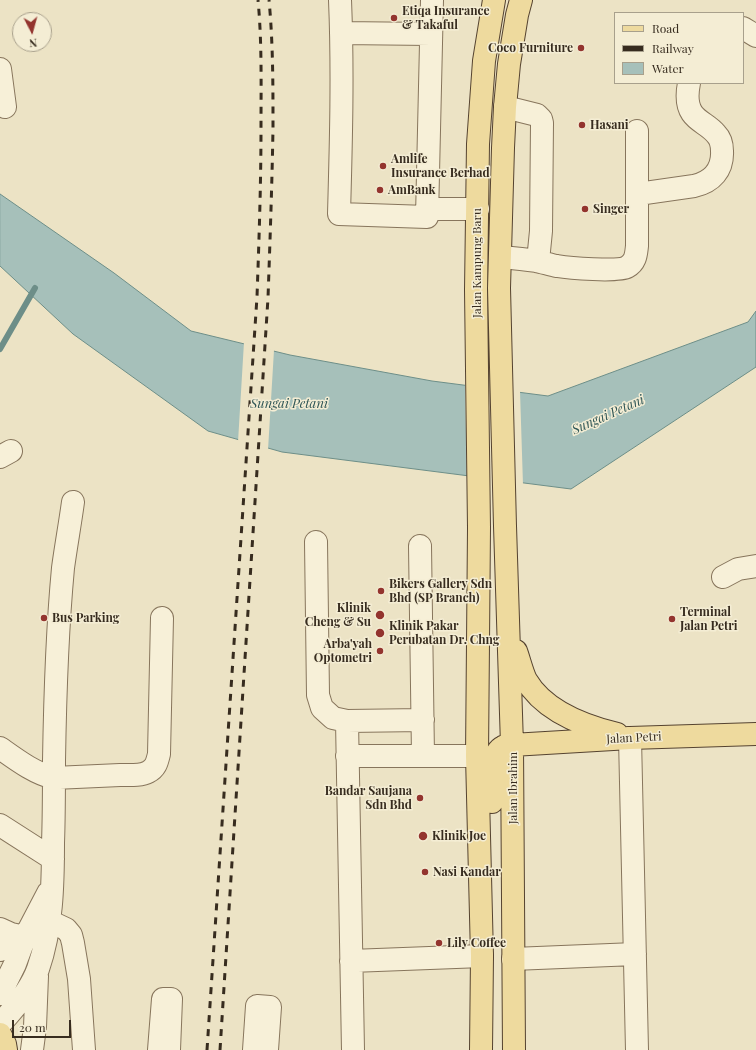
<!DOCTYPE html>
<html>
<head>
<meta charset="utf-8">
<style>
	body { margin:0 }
	#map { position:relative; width:756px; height:1050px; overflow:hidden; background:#ece3c5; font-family:"Playfair Display",serif }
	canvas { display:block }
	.legend { position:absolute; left:614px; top:12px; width:130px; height:72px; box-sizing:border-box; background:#f4edd4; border:1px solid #a8a08c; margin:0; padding:5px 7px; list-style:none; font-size:12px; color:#372c1f }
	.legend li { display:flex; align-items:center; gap:8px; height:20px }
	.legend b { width:20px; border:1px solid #a8a08c }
	.north { position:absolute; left:12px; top:12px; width:40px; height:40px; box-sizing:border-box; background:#f4edd4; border:1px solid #a8a08c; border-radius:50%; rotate:174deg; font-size:11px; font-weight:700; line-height:16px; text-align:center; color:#372c1f }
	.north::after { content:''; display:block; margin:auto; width:14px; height:18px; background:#93342e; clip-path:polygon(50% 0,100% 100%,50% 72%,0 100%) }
	.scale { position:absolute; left:12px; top:1020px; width:59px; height:18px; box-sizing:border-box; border:2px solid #372c1f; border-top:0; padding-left:5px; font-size:12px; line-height:14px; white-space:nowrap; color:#372c1f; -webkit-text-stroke:3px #f4edd4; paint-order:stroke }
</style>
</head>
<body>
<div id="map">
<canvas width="756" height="1050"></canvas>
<ul class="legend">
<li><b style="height:5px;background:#eeda9e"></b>Road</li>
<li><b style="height:5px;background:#372c1f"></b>Railway</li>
<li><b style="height:11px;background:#a6c0ba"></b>Water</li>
</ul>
<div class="north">N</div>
<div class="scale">20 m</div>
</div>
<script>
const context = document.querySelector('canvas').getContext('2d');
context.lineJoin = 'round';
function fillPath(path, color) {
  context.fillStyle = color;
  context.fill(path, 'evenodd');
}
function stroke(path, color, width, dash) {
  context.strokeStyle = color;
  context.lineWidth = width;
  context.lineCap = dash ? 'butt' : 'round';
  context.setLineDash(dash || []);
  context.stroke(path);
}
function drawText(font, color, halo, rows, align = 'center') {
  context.font = font + ' "Playfair Display",serif';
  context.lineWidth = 3;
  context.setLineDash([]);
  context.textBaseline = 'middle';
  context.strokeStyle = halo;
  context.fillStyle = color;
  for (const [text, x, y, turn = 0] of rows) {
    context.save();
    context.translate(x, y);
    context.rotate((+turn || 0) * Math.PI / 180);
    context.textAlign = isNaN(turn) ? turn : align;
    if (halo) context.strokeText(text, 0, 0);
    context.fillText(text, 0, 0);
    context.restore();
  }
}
const water = new Path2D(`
	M0 194 114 273 191 331 290 355 432 381 548 396 748 322 756 311V367L571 489 282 452 208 431 73 334 0 266Z`);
const pier = new Path2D(`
	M244 342 274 350 268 450 238 442Z
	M465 384 520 391 523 485 467 478Z`);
const stream = new Path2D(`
	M0 349 35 288`);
const minor = new Path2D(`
	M340 0C343 71 341 143 339 214L427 217 432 0
	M743 28 756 36
	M341 33 431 34
	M0 69 5 107
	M505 107 537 115 541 119 542 123 541 231 538 261
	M638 194 694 186C712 182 723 170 722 151 722 144 721 139 716 134 709 125 698 122 692 113 686 104 687 93 689 83
	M427 209H478
	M500 257C512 258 524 259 536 261 543 262 550 265 557 266 569 268 618 272 627 267 636 262 636 254 637 246V131
	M0 457 11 451
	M316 542 318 695 322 708 333 718 347 721 423 720
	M420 546 423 756
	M723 577 738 569 756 566
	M347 721 353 1050
	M630 738 637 1050
	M0 748C17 760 34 773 54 778 76 777 98 776 120 775 128 775 141 776 148 772 156 768 157 762 159 754L162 618
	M347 756H477
	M0 825 53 859
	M49 921 66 929 71 935 73 943 79 979 84 1050
	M0 929 11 934 25 937
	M0 950 25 937
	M513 959 635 954
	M351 961 482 956
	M0 994 15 964 25 937 48 893
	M0 1024C15 1008 31 989 38 969 52 929 53 885 53 843 54 816 54 789 54 761 55 697 57 632 63 568 66 546 70 524 73 502
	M32 1050 35 1027 37 976
	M159 1050 163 999H171L169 1050
	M254 1050 257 1006 270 1007 267 1050`);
const major = new Path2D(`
	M516 651C519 659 522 672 526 680 544 711 584 726 617 734
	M492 802C492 789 489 753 503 747 505 745 509 745 512 745L630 738 756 734
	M0 1034 5 1044 6 1050
	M481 1050 482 956 477 756 479 528 476 290 478 144 484 61 494 0
	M514 1050 512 745 505 526 499 288 503 148 505 107 509 64 517 15 521 0`);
const rail = new Path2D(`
	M207 1050 257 297C259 240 261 184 261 127 261 85 262 42 258 0
	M220 1050 268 298C270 241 272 185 273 128 273 85 273 42 269 0`);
const markers = [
	[394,18,4,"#93342e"],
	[581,48,4,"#93342e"],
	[582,125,4,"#93342e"],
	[383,166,4,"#93342e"],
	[380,190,4,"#93342e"],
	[585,209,4,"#93342e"],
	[381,591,4,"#93342e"],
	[380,615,5,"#93342e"],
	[44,618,4,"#93342e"],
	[672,619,4,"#93342e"],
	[380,633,5,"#93342e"],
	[380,651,4,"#93342e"],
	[420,798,4,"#93342e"],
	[423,836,5,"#93342e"],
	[425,872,4,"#93342e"],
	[439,943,4,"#93342e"]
];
const poiNames = [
	["Etiqa Insurance",402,11],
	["& Takaful",402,25],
	["Coco Furniture",573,48,"right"],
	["Hasani",590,125],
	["Amlife",391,159],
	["Insurance Berhad",391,173],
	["AmBank",388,190],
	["Singer",593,209],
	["Bikers Gallery Sdn",389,584],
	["Bhd (SP Branch)",389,598],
	["Klinik",371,608,"right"],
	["Cheng & Su",371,622,"right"],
	["Terminal",680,612],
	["Jalan Petri",680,626],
	["Bus Parking",52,618],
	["Klinik Pakar",389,626],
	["Perubatan Dr. Chng",389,640],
	["Arba'yah",372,644,"right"],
	["Optometri",372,658,"right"],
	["Bandar Saujana",412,791,"right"],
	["Sdn Bhd",412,805,"right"],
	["Klinik Joe",432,836],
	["Nasi Kandar",433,872],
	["Lily Coffee",447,943]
];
const streetNames = [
	["Jalan Kampung Baru",477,263,-90],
	["Jalan Petri",634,738,-3],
	["Jalan Ibrahim",513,788,-90]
];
const waterNames = [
	["Sungai Petani",289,404],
	["Sungai Petani",608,415,-24]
];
fillPath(water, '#a6c0ba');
stroke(water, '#6d8e88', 1);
fillPath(pier, '#ece3c5');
stroke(stream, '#6d8e88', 6);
stroke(minor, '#87755c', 24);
stroke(major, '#554330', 24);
stroke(minor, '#f7f0d8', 22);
stroke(major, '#eeda9e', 22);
stroke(rail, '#372c1f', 3, [7, 7]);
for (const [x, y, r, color] of markers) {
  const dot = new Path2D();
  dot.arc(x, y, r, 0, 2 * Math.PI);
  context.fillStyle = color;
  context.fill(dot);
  stroke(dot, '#f4edd4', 1.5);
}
drawText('bold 12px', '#372c1f', '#f4edd4', poiNames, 'left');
drawText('12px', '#372c1f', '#f4edd4', streetNames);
drawText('italic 13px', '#2f5656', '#f4edd4', waterNames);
</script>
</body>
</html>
